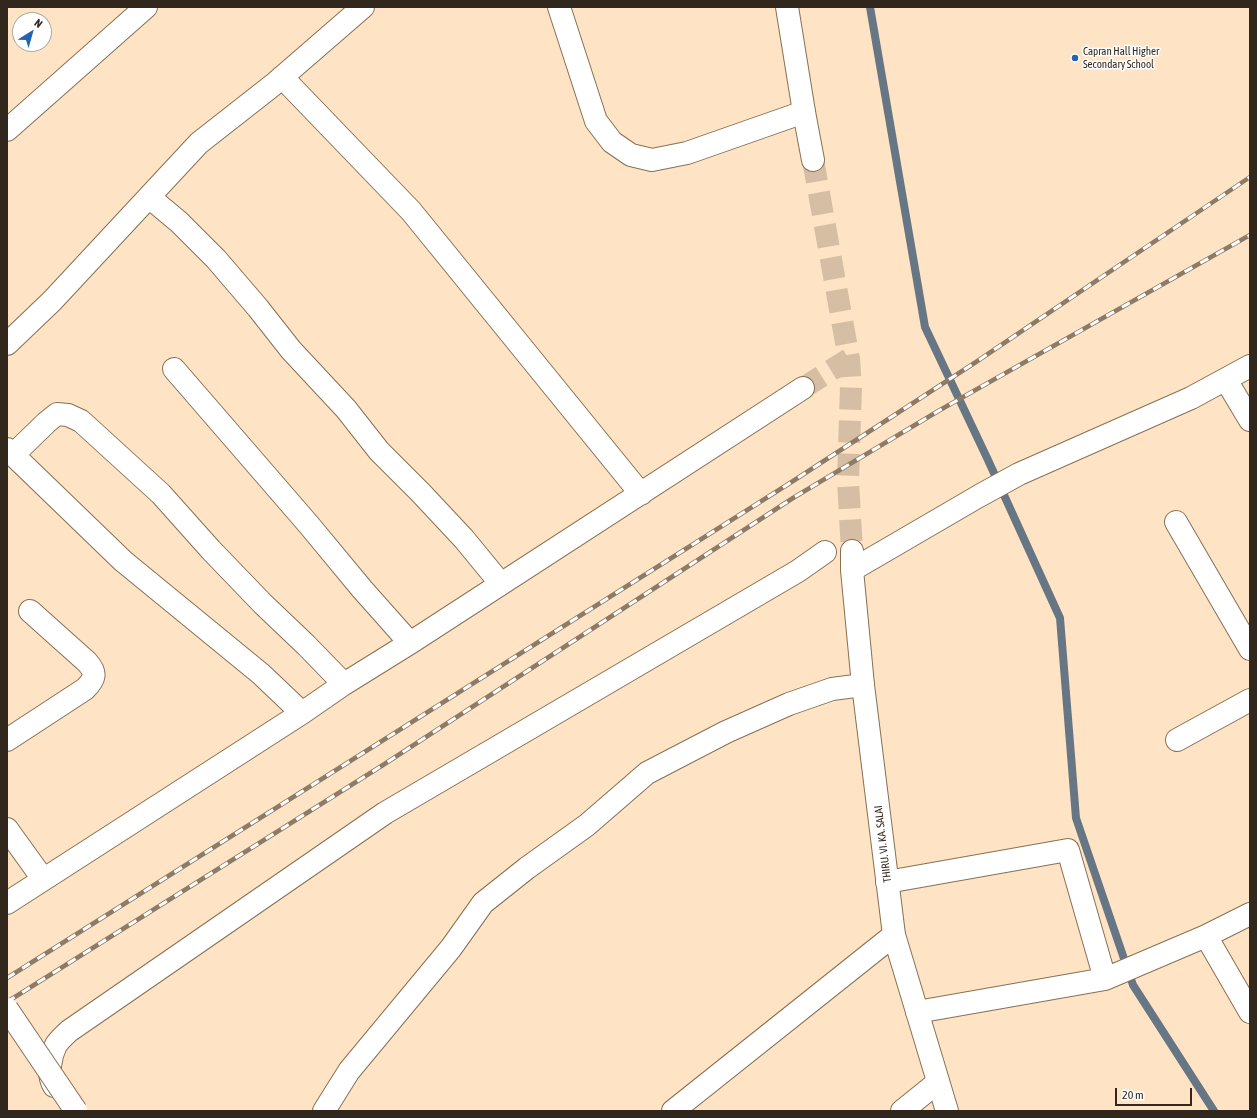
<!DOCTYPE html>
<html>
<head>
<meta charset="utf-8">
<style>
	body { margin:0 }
	#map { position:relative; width:1257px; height:1118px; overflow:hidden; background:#fee4c5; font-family:"Asap Condensed",sans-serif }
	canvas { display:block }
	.frame { position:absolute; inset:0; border:8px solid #31271c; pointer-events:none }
	.north { position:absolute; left:12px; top:12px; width:40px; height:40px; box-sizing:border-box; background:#fff; border:1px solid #ada9a4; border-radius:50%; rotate:37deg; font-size:11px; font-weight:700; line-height:16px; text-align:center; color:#31271c }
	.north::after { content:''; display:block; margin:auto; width:14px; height:18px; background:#2462b4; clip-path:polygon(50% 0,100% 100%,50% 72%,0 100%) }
	.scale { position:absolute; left:1115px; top:1088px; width:77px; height:18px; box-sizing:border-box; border:2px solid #31271c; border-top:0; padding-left:5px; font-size:12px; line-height:14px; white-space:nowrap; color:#31271c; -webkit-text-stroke:3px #fff; paint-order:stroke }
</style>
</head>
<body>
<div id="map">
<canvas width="1257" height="1118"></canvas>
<div class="frame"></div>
<div class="north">N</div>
<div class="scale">20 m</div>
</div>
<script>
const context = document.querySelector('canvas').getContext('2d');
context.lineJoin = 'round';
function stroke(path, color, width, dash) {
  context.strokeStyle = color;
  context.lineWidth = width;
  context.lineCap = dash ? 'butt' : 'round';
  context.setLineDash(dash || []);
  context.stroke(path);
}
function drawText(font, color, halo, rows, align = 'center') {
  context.font = font + ' "Asap Condensed",sans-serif';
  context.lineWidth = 3;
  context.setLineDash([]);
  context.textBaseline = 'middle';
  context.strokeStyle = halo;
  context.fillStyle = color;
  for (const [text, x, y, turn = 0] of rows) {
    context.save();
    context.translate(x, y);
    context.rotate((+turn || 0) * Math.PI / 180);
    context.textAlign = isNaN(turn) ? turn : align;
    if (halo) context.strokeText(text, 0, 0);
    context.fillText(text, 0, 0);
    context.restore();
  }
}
const stream = new Path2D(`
	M870 7 925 327 988 460 1060 618 1076 818 1133 985 1214 1111`);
const streetTunnel = new Path2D(`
	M803 388 849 359`);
const secondaryTunnel = new Path2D(`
	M813 160 849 359 851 387 848 481 852 551`);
const street = new Path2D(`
	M559 7 596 121 612 142 631 155 652 160 687 153 804 112
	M282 77 411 211 641 494
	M7 130 146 7
	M149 197 179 222 216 259 258 308 291 350 346 409 379 451 421 493 464 539 501 584
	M7 344 52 301 199 143 273 85 363 7
	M174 369 309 525 362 589 410 643
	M1226 380 1250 420
	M7 449 123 561 261 674 302 713
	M13 455 47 422 57 414 68 415 81 421 161 494 211 550 263 604 306 645 344 684
	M1176 522 1250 649
	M7 740 85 689C95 679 97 673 87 662L30 611
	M1177 740 1250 700
	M7 829 43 879
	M887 882 1068 850 1105 979
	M7 903 302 713 344 684 410 643 803 388
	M1206 936 1250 1012
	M917 1012 1105 979 1206 936 1250 914
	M324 1111 349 1071 451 948 483 903 527 868 587 825 647 773 726 732 789 704 832 689 863 685
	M673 1111 894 935
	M902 1111 938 1082`);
const secondary = new Path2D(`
	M787 7 804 112 813 160
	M852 551V570L863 685 894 935 947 1111
	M852 570 979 496 1019 474 1191 398 1250 366
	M54 1086C47 1074 50 1057 56 1045 59 1040 65 1035 69 1031L385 813 798 571 825 552`);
const rail = new Path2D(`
	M7 978 790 483 976 362 1250 177
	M7 1002 383 765 793 498 940 410 1250 235`);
const secondaryBridge = new Path2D(`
	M7 1009 76 1111`);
const markers = [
	[1075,58,4,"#2462b4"]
];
const poiNames = [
	["Capran Hall Higher",1083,52],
	["Secondary School",1083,65]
];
const streetNames = [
	["THIRU. VI. KA. SALAI",883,844,-97]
];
stroke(stream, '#677684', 8);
stroke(streetTunnel, '#d5bea3', 22, [22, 11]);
stroke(secondaryTunnel, '#d5bea3', 22, [22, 11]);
stroke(street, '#877054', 24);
stroke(secondary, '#877054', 24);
stroke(street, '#fff', 22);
stroke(secondary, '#fff', 22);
stroke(rail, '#8c7b67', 4.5);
stroke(rail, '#fff', 3, [9]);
stroke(secondaryBridge, '#877054', 24, []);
stroke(secondaryBridge, '#fff', 22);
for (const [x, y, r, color] of markers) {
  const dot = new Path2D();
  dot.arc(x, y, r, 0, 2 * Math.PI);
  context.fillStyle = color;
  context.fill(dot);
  stroke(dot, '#fff', 1.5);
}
drawText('11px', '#31271c', '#fff', poiNames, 'left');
drawText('11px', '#31271c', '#fff', streetNames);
</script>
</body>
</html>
